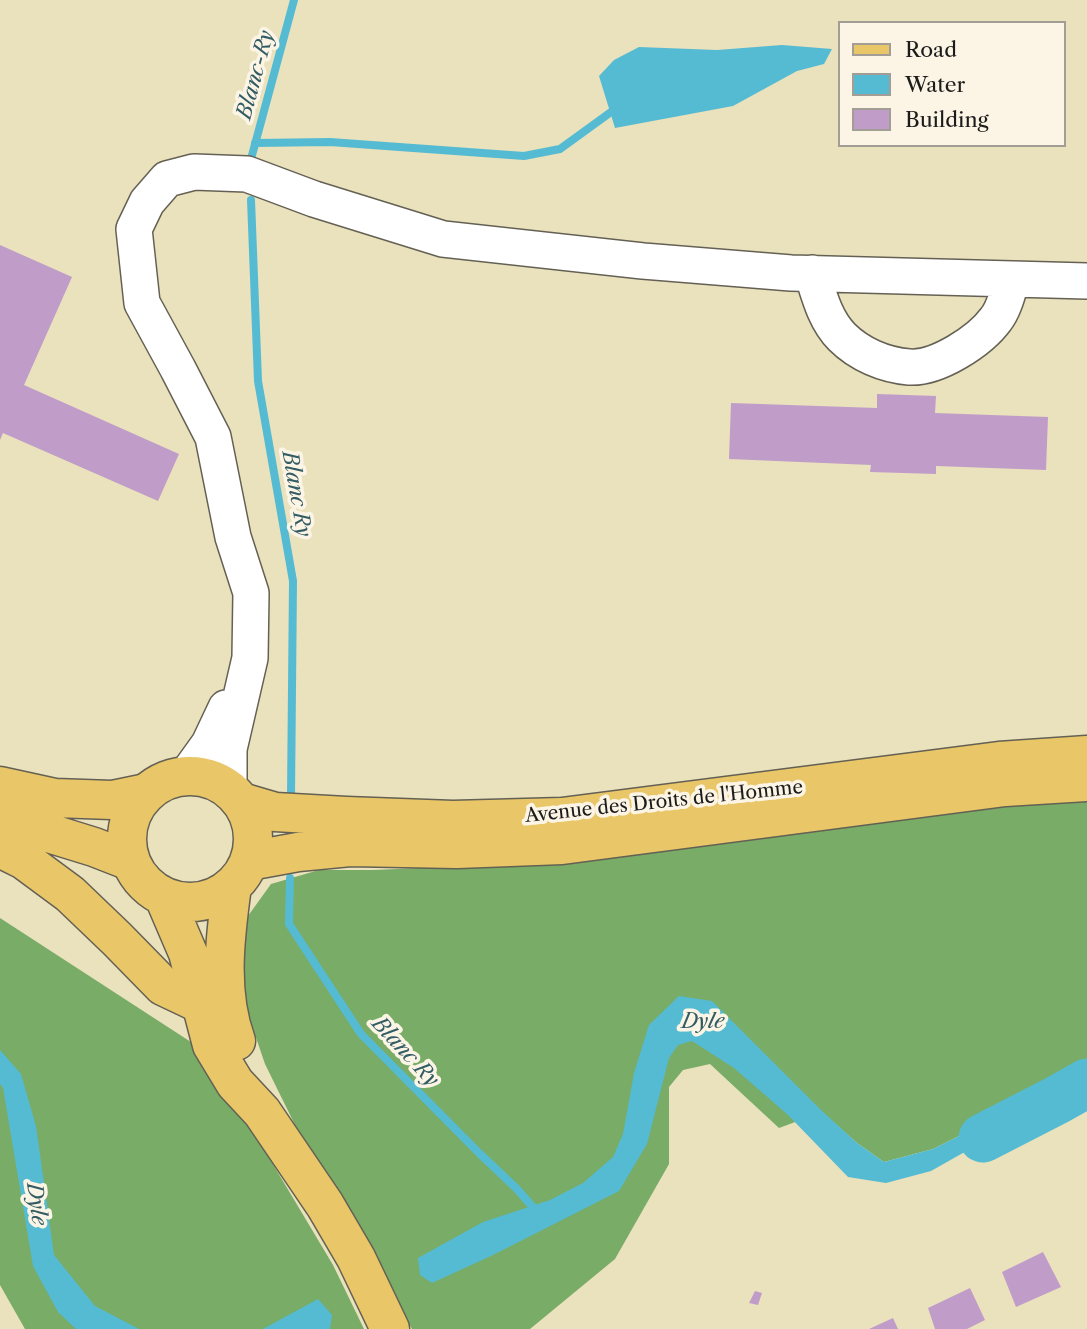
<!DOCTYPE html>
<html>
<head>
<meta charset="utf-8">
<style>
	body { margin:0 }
	#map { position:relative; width:1087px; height:1329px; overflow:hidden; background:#eae1bd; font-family:"Libre Caslon Text",serif }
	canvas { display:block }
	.legend { position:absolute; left:838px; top:21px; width:228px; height:126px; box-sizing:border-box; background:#fcf5e5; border:2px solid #a29e95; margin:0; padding:9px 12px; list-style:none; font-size:21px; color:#1c1c1c }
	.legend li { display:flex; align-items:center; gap:14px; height:35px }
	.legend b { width:35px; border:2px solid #a29e95 }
</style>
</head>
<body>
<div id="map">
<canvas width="1087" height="1329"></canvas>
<ul class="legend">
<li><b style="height:9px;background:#e9c769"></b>Road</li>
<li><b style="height:19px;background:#55bbd3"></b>Water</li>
<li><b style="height:19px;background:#c09dc9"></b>Building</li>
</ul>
</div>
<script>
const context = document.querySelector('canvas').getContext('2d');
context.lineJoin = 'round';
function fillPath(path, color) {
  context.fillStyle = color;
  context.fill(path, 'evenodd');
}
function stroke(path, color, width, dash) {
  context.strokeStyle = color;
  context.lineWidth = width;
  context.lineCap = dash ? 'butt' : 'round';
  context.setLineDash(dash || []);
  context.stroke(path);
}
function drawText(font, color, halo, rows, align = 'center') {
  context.font = font + ' "Libre Caslon Text",serif';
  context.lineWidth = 7;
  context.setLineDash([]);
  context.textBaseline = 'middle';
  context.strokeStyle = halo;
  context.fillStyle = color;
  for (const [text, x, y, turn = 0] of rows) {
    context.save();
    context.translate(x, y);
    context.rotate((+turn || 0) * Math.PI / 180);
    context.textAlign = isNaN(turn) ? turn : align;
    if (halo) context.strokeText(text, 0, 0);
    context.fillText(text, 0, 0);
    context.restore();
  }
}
const forest = new Path2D(`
	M1087 795V1060L1007 1112 933 1149 884 1162 857 1143 822 1112 779 1128 710 1064 683 1070 669 1087V1164L615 1259 530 1329H412L343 1205 296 1127 265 1064 244 1002 240 954 248 916 271 884 319 870H374L465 866Z
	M0 918 194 1044 265 1151 333 1265 364 1329H25L0 1285Z`);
const water = new Path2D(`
	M782 45 832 49 824 64 797 71 733 106 615 128 599 76 614 60 639 47 717 50Z
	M679 996 712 1001 822 1111 857 1143 884 1162 933 1149 1007 1112 1087 1060V1083L931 1171 886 1183 848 1177 788 1115 734 1068 692 1041 678 1045 669 1058 647 1144 619 1191 493 1255 432 1283 420 1275 418 1258 483 1222 550 1200 583 1183 613 1157 623 1134 634 1073 649 1025Z
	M0 1050 21 1074 36 1126 54 1255 95 1306 139 1329H76L58 1312 33 1266 3 1088 0 1084Z
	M318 1299 332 1315 330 1329H263Z`);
const stream = new Path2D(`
	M255 143 330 142 524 156 560 149 611 112 618 108
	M251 159 294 0
	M251 200 258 381 293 581 291 796
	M290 878 289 924 361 1034 479 1153 516 1188 539 1214`);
const river = new Path2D(`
	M983 1138 1057 1100 1087 1083`);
const building = new Path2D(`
	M0 245 72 277 24 385 179 454 158 501 3 433 0 440Z
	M877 394 936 396 935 413 1048 417 1046 470 936 466V474L870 472 871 465 729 459 731 403 877 408Z
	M1043 1252 1061 1287 1016 1307 1002 1272Z
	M970 1288 985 1320 967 1329H935L928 1308Z
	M755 1291 762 1293 758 1305 749 1303Z
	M893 1318 898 1329H869Z`);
const minor = new Path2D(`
	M812 273C819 295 825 320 842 337 859 354 884 365 909 367 937 369 980 341 996 319 1004 309 1008 292 1012 279
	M186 776 209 744 226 708
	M229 790V749L250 658 251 593 233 537 213 437 178 369 142 303 134 229 147 202 167 179 194 172 247 174 314 199 443 239 643 261 791 273 1087 281`);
const major = new Path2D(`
	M127 839a63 63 0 1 1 126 0a63 63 0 1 1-126 0Z
	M241 802 275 812 346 816 453 820 562 817 999 761 1087 755
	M249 861 298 852 350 847 457 849 562 845 1005 787 1087 782
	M232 886C225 937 218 992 236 1041
	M164 897 188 953 212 1045 235 1083 262 1112 325 1205 356 1258 390 1329`);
const highway = new Path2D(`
	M0 786 55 798 112 800 146 793
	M0 818 94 847 130 861
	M0 848 24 860 70 894 117 939 163 986 201 1004`);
const streetNames = [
	["Avenue des Droits de l'Homme",664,802,-6]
];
const waterNames = [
	["Blanc-Ry",256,75,-75],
	["Blanc Ry",296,494,80],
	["Dyle",703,1022],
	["Blanc Ry",405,1052,47],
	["Dyle",36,1204,82]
];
fillPath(forest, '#78ac67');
fillPath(water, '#55bbd3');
stroke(stream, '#55bbd3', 8);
stroke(river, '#55bbd3', 49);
fillPath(building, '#c09dc9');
stroke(minor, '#646154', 38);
stroke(major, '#646154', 41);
stroke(highway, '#646154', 41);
stroke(minor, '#fff', 35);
stroke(major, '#e9c769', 38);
stroke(highway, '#e9c769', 38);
drawText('19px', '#1c1c1c', '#fcf5e5', streetNames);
drawText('italic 21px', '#335c65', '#fcf5e5', waterNames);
</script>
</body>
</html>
